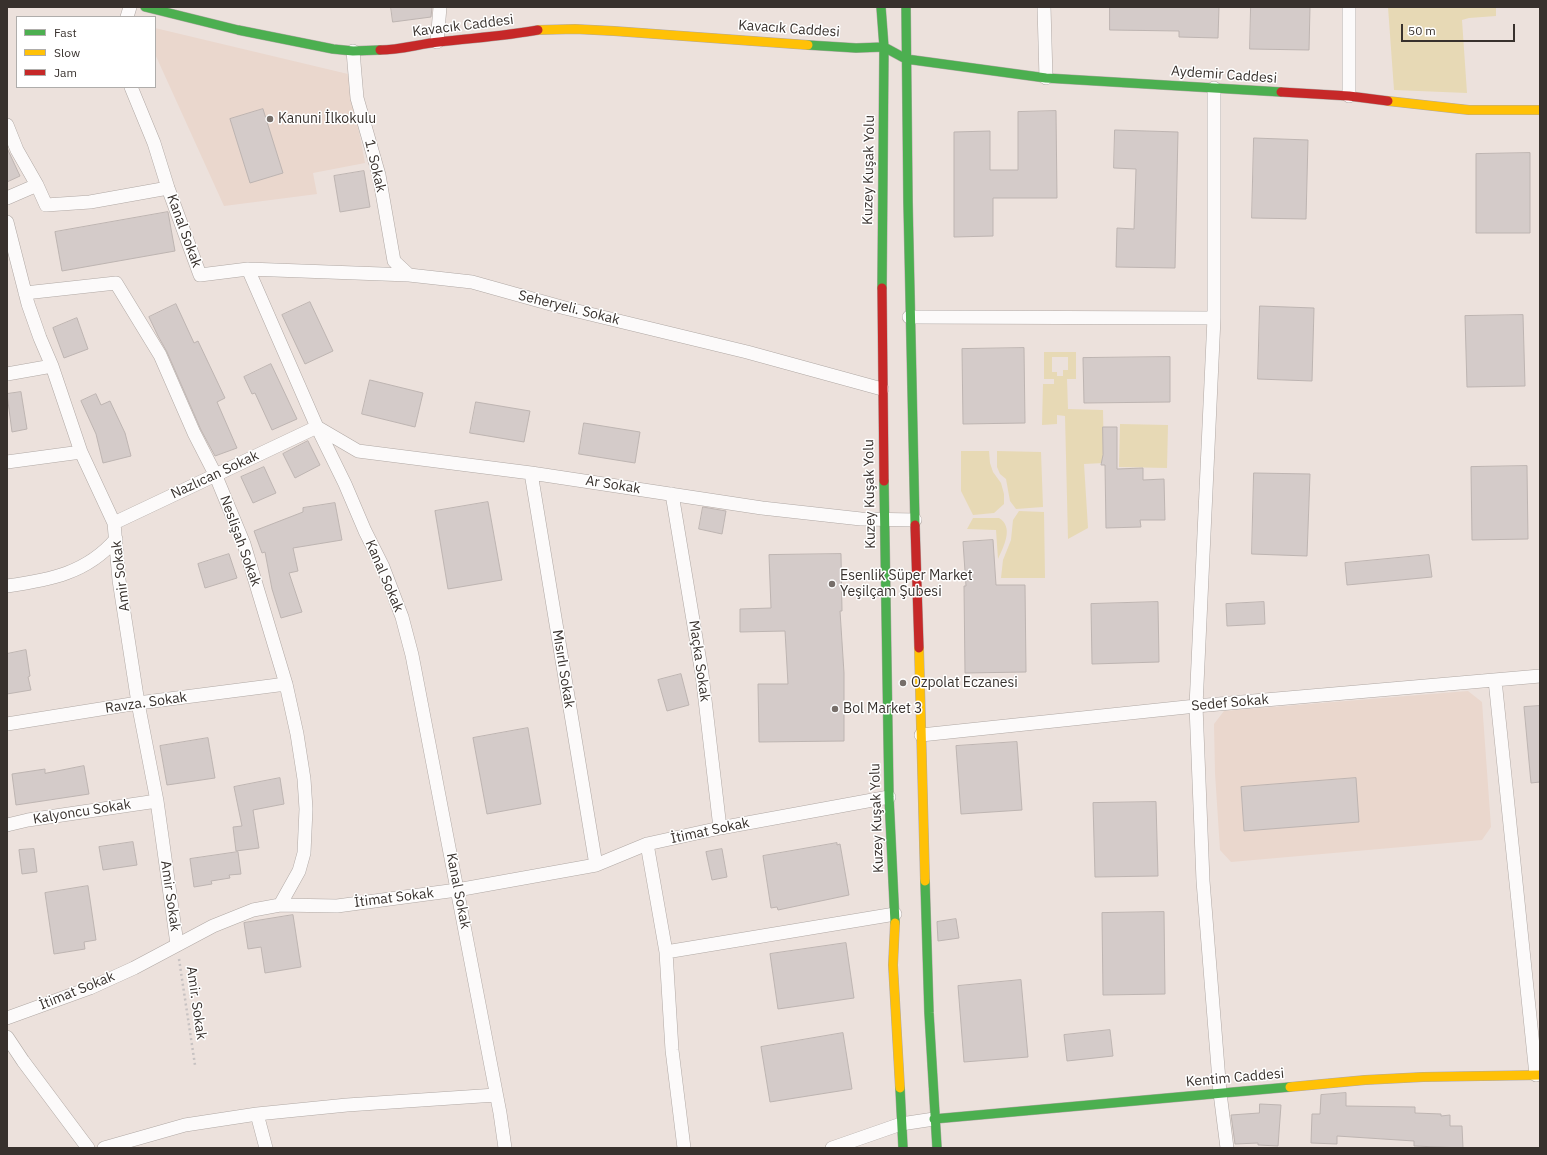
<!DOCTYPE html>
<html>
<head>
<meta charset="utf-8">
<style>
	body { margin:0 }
	#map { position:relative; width:1547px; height:1155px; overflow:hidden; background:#ece1dc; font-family:"IBM Plex Sans",sans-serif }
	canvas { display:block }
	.frame { position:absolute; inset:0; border:8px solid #38312d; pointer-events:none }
	.legend { position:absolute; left:16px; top:16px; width:140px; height:72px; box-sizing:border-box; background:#fff; border:1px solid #afadab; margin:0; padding:5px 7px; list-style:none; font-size:12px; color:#38312d }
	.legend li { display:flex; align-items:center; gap:8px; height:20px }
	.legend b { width:20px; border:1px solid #afadab }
	.scale { position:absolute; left:1401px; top:24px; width:114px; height:18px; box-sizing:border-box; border:2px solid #38312d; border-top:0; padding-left:5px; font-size:12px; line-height:14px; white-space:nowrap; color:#38312d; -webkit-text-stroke:3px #fff; paint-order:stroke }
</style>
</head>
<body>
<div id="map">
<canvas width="1547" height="1155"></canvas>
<div class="frame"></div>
<ul class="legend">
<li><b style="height:5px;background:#4caf50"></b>Fast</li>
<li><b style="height:5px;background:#ffc107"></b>Slow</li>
<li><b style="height:5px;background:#c62828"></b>Jam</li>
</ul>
<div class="scale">50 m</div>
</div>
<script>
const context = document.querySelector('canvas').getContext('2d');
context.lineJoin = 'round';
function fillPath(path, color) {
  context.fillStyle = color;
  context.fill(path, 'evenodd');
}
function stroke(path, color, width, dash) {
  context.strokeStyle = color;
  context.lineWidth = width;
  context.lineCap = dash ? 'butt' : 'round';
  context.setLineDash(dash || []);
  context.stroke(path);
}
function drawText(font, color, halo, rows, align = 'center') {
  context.font = font + ' "IBM Plex Sans",sans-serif';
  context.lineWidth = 3;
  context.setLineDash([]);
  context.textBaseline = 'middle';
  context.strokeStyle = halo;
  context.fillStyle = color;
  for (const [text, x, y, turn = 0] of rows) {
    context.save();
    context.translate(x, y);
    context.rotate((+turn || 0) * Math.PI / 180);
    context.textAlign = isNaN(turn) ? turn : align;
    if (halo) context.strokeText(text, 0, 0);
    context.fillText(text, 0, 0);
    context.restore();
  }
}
const built = new Path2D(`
	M155 28 348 74 365 163 313 173 317 194 224 206 155 54Z
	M1468 691 1482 702 1491 827 1482 840 1231 862 1220 850 1215 773 1214 724 1224 711Z`);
const green = new Path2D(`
	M1388 7H1496V16L1469 18 1462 20 1467 93 1394 90Z
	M1044 352H1076V379H1067L1068 409 1103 410 1104 463 1084 464 1088 528 1068 539 1065 416 1057 415V424L1042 425 1043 384H1054V379H1044ZM1052 357H1068V370H1063V376H1057V372H1052Z
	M1120 424 1168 425 1167 468 1119 467Z
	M961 451H989L990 463 993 472 1001 483 1004 494V504L994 513 973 515 961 491Z
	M997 451 1041 452 1043 507 1016 509 1010 501 1006 479 1000 474 997 467Z
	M1019 511 1044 512 1045 578H1001L1003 560 1011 540 1013 520Z
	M973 518H999C1014 527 1004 546 998 559L996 530 967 529Z`);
const building = new Path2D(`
	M391 7H432L431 17 393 22Z
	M1110 7H1219L1218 38 1179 37V31L1110 30Z
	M1251 7H1310L1309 50 1250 49Z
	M263 109 283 173 250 183 230 119Z
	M1056 111 1057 198H993V236L954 237V132L990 131V170H1018V112Z
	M1115 130 1178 132 1175 268 1116 267 1117 228 1134 229 1136 169 1114 168Z
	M1254 138 1308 140 1306 219 1252 218Z
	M7 148 20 176 7 182Z
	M1530 153V233H1476V154Z
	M364 171 370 207 340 212 334 176Z
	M168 212 175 251 62 271 55 232Z
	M310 302 333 351 305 364 282 315Z
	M176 304 194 343 198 341 225 398 217 402 237 448 215 456 201 430 167 352 158 336 149 317Z
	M1260 306 1314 308 1312 381 1258 379Z
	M1523 315 1525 386 1467 387 1465 316Z
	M77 318 88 349 64 358 53 328Z
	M1024 348 1025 423 963 424 962 349Z
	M1170 357V402L1084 403 1083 358Z
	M271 364 297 419 272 430 255 393 252 394 244 377Z
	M370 380 423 393 415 427 362 414Z
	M21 392 27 429 12 432 7 394Z
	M96 394 101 405 110 401 125 433 131 456 103 463 96 434 81 401Z
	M476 402 530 411 524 442 470 433Z
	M584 423 640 432 635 463 579 454Z
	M1103 427H1117V469L1143 468V480L1164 479 1165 520H1140L1141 527 1106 528 1105 465H1101L1103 455Z
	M308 441 320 465 295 478 283 454Z
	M1527 466 1528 539 1472 540 1471 467Z
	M264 467 276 493 253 503 241 477Z
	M1254 473 1310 474 1307 556 1252 554Z
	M488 502 502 580 448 589 435 511Z
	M335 503 342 540 293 548 298 571 289 573 302 612 281 618 272 589 265 552 262 553 254 531 303 512V508Z
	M703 507 726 511 722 534 699 529Z
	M993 540 996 585H1025L1026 672 965 673 964 586H966L963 542Z
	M229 554 237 578 205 588 198 564Z
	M841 554 842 611H840L844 673V741L759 742 758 684H788L785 631 740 632V609L771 608 769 555Z
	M1429 555 1432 577 1347 585 1345 563Z
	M1158 602 1159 662 1092 664 1091 604Z
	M1264 602 1265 624 1227 626 1226 604Z
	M26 650 30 676 28 677 31 690 7 694V654Z
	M681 674 689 705 667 711 658 680Z
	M1540 706V782L1531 783 1524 707Z
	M528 728 541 804 487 814 473 738Z
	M208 738 215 778 167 785 160 746Z
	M1017 742 1022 810 961 814 956 746Z
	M84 766 89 794 16 805 12 774 45 769V773Z
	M280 778 284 804 253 810 259 848 236 851 233 827 242 826 234 787Z
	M1356 778 1359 822 1244 831 1241 787Z
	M1156 802 1158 876 1095 877 1093 803Z
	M133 842 137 865 103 870 99 847Z
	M837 843V845L840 844 849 895 778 910 777 907 771 908 763 856Z
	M34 849 37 872 22 874 19 850Z
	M722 849 727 877 712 880 706 852Z
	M238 852 241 874 229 875 230 878 211 881 212 884 194 887 190 859Z
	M88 886 96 940 84 942 85 949 54 954 45 893Z
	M1164 912 1165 994 1103 995 1102 913Z
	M293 915 301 967 265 973 261 947 248 949 244 923Z
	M956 919 959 938 938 941 937 922Z
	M846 943 854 998 778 1009 770 954Z
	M1021 980 1028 1057 964 1062 958 986Z
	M1110 1030 1113 1056 1067 1061 1064 1035Z
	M843 1033 852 1089 770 1102 761 1047Z
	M1346 1093V1106L1415 1107V1113L1441 1114V1116L1450 1115V1126H1462L1463 1148 1414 1146V1141L1337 1136V1144L1311 1143 1312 1114H1320L1321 1095Z
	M1260 1104 1281 1105 1278 1146 1258 1145V1143L1235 1144 1231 1115 1259 1113Z`);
const path = new Path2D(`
	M179 959 195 1065`);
const street = new Path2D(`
	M1044 7 1046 78
	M1349 7V96
	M127 17 130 7
	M437 42 440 7
	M353 51 357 98 379 175 394 261 409 275
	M131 87 154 143 168 188 200 275 248 269 317 427 345 484 365 531 383 567 402 617 412 655 500 1113 505 1148
	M1214 88V318L1196 706 1203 881 1220 1093 1227 1148
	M7 125 17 150 37 185 46 205 90 202 168 188
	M7 198 37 185
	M7 222 28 304 40 338 52 366 81 452 114 523 119 580 138 703 157 801 177 944
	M248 269 409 275 472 282 565 308 747 352 882 389
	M25 293 116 283 160 355 194 433 215 474 244 544 286 684 297 734 304 779 306 809 304 853 299 871 280 905
	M909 317 1214 318
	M7 374 52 366
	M7 462 81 452
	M531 473 596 865
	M672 494 702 674 720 828
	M114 523 317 427 358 451 531 473 762 508 861 519 915 520
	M7 586C50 580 87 573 116 539
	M1495 680 1536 1075
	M7 724 138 703 286 684
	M921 735 1196 706 1540 676
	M7 825 28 820 157 801
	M647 844 666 952 672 1050 684 1148
	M666 952 895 914
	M7 1018 90 988 134 968 213 926 253 910 280 905 337 906 457 890 596 865 647 844 720 828 889 797
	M7 1037 23 1061 88 1148
	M257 1114 266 1148
	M104 1148 185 1125 257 1114 347 1105 496 1095
	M832 1148 901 1124 934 1119`);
const fast = new Path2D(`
	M145 7 238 30 333 49 353 51 380 50
	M881 7 884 47 882 288
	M906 7 908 202 915 525
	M808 45 856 48 884 47 906 59 1046 78 1281 92
	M884 481 889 797 895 923
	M925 881 929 1013 937 1148
	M900 1088 903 1148
	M934 1119 1290 1087`);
const slow = new Path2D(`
	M538 30 575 29 614 31 808 45
	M1388 101 1469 110H1540
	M919 648 925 881
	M895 923 893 965 900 1088
	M1290 1087 1365 1080 1423 1077 1540 1075`);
const jam = new Path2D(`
	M380 50C400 50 419 44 439 42 472 38 505 36 538 30
	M1281 92 1349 96 1388 101
	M882 288 884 481
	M915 525 919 648`);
const markers = [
	[270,119,4,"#776f6a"],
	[832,584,4,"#776f6a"],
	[903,683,4,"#776f6a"],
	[835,709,4,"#776f6a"]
];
const streetNames = [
	["Kavacık Caddesi",463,26,-7],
	["Kavacık Caddesi",789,29,4],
	["Aydemir Caddesi",1224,75,4],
	["1. Sokak",375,166,77],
	["Kuzey Kuşak Yolu",869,170,-89],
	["Kanal Sokak",184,231,70],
	["Seheryeli. Sokak",569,308,14],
	["Nazlıcan Sokak",215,475,-25],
	["Ar Sokak",613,485,9],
	["Kuzey Kuşak Yolu",870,494,-91],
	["Neslişah Sokak",240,541,70],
	["Amir Sokak",121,576,-97],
	["Kanal Sokak",384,576,67],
	["Maçka Sokak",699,661,82],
	["Mısırlı Sokak",563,669,81],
	["Ravza. Sokak",146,703,-8],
	["Sedef Sokak",1230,703,-5],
	["Kalyoncu Sokak",82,812,-9],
	["Kuzey Kuşak Yolu",877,818,-92],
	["İtimat Sokak",710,831,-12],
	["Kanal Sokak",458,891,79],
	["Amir Sokak",170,896,82],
	["İtimat Sokak",394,898,-7],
	["İtimat Sokak",77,991,-22],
	["Amir. Sokak",196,1003,82],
	["Kentim Caddesi",1235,1078,-5]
];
const poiNames = [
	["Kanuni İlkokulu",278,119],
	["Esenlik Süper Market",840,576],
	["Yeşilçam Şubesi",840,592],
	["Ozpolat Eczanesi",911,683],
	["Bol Market 3",843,709]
];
fillPath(built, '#ead7cd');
fillPath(green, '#e7d9b5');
fillPath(building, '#d4cbc9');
stroke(building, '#bdb4b1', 1);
stroke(street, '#b0a8a4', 14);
stroke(fast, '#b0a8a4', 10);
stroke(slow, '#b0a8a4', 10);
stroke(jam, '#b0a8a4', 10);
stroke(path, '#c7c2c2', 2.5, [2, 3]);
stroke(street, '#fcfafa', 13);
stroke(fast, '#4caf50', 9);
stroke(slow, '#ffc107', 9);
stroke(jam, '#c62828', 9);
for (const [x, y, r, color] of markers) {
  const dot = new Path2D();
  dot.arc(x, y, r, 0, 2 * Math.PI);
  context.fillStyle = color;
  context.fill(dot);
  stroke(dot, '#fff', 1.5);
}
drawText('14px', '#38312d', '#fff', streetNames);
drawText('14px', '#38312d', '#fff', poiNames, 'left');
</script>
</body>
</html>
